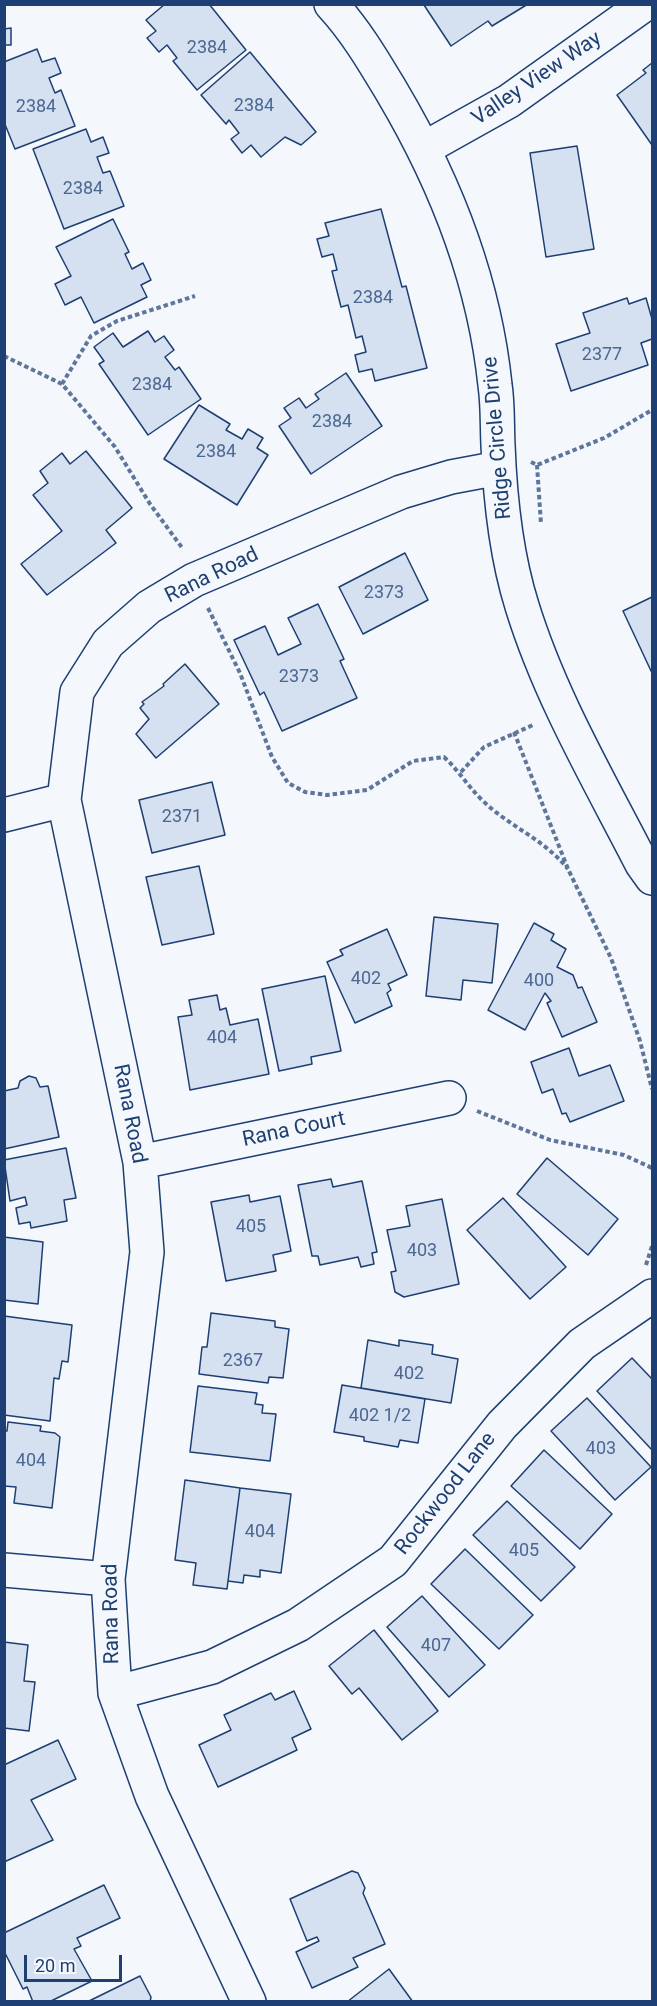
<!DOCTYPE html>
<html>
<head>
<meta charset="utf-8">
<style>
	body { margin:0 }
	#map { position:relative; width:657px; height:2006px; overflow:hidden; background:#f4f7fb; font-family:Roboto,sans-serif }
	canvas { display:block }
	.frame { position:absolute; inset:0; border:6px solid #1d3f73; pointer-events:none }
	.scale { position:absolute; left:24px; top:1955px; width:98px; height:27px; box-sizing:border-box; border:3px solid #1d3f73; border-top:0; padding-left:8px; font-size:18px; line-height:21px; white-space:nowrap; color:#1d3f73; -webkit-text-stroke:4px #f4f7fb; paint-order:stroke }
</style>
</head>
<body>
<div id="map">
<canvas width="657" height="2006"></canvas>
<div class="frame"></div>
<div class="scale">20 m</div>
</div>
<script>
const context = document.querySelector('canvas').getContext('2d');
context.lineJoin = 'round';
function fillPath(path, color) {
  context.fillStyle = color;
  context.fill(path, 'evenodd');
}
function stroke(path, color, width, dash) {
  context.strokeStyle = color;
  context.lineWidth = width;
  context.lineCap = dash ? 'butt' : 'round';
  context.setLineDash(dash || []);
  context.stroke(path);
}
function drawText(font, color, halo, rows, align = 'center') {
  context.font = font + ' Roboto,sans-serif';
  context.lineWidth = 4.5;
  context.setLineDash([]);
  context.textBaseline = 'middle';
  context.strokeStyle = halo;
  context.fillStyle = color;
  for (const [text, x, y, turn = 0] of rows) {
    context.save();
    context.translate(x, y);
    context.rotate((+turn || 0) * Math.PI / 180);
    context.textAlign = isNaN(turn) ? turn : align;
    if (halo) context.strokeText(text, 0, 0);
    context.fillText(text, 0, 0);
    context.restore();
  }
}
const building = new Path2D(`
	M165 4H209L246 50 197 90 173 61 177 58 167 45 159 52 147 38 156 31 146 20Z
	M528 4 492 26 488 21 451 46 424 5Z
	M11 28V45H4V29Z
	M37 49 42 62 55 58 61 73 49 78 55 93 61 90 75 126 15 149 4 122V62Z
	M250 52 316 132 301 145 285 137 261 157 251 145 242 153 231 139 239 133 229 120 226 124 201 95Z
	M652 63V145L617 95 646 73 643 70Z
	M86 129 91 142 103 137 109 153 97 157 103 173 110 171 124 206 64 229 33 149Z
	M577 146 594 249 546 257 530 153Z
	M381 209 402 287 406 286 427 368 375 381 372 369 359 372 355 355 366 352 362 336 356 338 348 305 341 307 332 271 337 270 333 254 322 257 317 239 329 236 325 223Z
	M113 219 129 252 125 254 132 269 143 263 151 280 141 285 147 297 94 323 81 297 65 305 55 284 71 276 56 247Z
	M627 298 629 304 646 298 652 319V339L641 343 648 365 571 391 556 344 590 333 583 313Z
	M148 331 155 342 164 336 174 350 165 357 175 370 179 367 201 399 148 435 99 364 104 361 94 347 113 333 123 347Z
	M346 373 382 426 311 474 279 426 291 418 284 408 299 398 306 408 319 399 315 394Z
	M199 405 230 424 226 430 242 439 248 429 263 438 257 448 268 455 237 505 164 459Z
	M86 451 132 508 106 530 116 543 47 595 21 564 62 531 33 495 48 483 40 471 62 453 70 464Z
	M405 553 428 600 363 634 339 587Z
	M652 597V673L623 611Z
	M318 604 344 659 340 661 357 698 282 731 264 692 260 695 234 640 265 626 278 655 301 644 288 618Z
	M185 664 219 704 156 758 136 734 149 719 140 708 144 704 142 702 164 686 163 684Z
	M212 782 225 835 152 853 139 800Z
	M199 866 214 934 162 945 146 877Z
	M434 917 498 924 492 983 463 980 461 1000 426 996Z
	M534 923 554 934 551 940 566 949 557 967 573 975 578 988 582 987 597 1022 562 1037 547 1003 551 1001 545 993 525 1030 488 1010Z
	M387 929 407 975 388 984 391 990 387 993 392 1006 355 1023 327 962 343 955 340 950Z
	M325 976 341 1051 311 1057 312 1064 279 1071 262 989Z
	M217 995 220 1010 226 1008 230 1025 258 1019 269 1074 190 1090 178 1017 192 1015 189 1000Z
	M569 1048 579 1076 610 1065 624 1101 570 1122 566 1113 562 1114 553 1089 542 1093 531 1062Z
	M29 1076 36 1078 40 1087 48 1086 59 1137 4 1149V1091L18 1088 20 1081Z
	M66 1148 76 1198 64 1200 67 1221 31 1228 30 1222 19 1224 16 1208 27 1205 25 1197 10 1201 4 1160Z
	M547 1158 618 1219 588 1255 517 1194Z
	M331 1179 333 1187 362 1181 377 1252 372 1253 374 1264 361 1267 358 1257 320 1265 318 1256H312L298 1185Z
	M249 1195 250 1202 280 1196 291 1251 273 1255 276 1271 226 1281 211 1202Z
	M503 1198 566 1267 530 1299 467 1230Z
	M442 1199 459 1284 404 1297 395 1292 391 1272 396 1271 387 1230 410 1226 406 1206Z
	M4 1237 43 1242 38 1304 4 1300Z
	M211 1313 275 1321V1327L289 1329 283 1378 269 1377 268 1383 199 1374 202 1347H207Z
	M4 1316 72 1325 68 1362 62 1361 59 1379 54 1378 50 1421 4 1415Z
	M368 1340 399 1346V1340L433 1345 432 1354 458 1359 451 1403 361 1388Z
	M632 1358 652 1379V1450L597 1391Z
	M342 1385 425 1399 418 1443 400 1440 398 1447 364 1441V1437L334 1432Z
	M198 1386 257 1393 255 1404 263 1405 262 1413 276 1414 270 1461 190 1452Z
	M587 1398 651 1467 615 1500 551 1431Z
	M8 1422 41 1426 40 1431 55 1433 60 1437 52 1508 14 1503 16 1487 4 1486V1430L7 1431Z
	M544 1450 612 1514 580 1549 511 1486Z
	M185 1480 240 1488 227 1589 193 1585 196 1563 175 1560Z
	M240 1488 291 1494 281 1573 260 1570V1577L244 1575 243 1583 228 1581Z
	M507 1501 575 1567 541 1601 473 1535Z
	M465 1549 533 1615 499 1649 431 1584Z
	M422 1596 485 1665 449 1697 387 1627Z
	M374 1630 438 1711 402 1740 359 1688 352 1694 329 1666Z
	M4 1642 28 1645 24 1681 35 1682 29 1731 4 1728Z
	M294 1691 311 1729 292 1738 297 1750 218 1787 199 1745 231 1730 224 1715 271 1693 275 1700Z
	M58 1740 76 1779 31 1800 53 1840 4 1862V1765Z
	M352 1871 358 1873 365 1888 363 1893 385 1944 353 1958 358 1967 312 1988 296 1952 319 1941 317 1937 307 1941 290 1899Z
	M104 1885 120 1918 77 1938 81 1946 74 1949 92 1981 49 2002H33L27 1987 23 1989 4 1951V1933Z
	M389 1969 413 2002H347Z
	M140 1976 151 1997 150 2002H87Z`);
const path = new Path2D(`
	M4 356 62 384 115 447 150 504 183 549
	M62 384 91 336 117 321 195 296
	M531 462 537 465 604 438 652 410
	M537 465 541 524
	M208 608 240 673 272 757 288 783 305 792 327 795 367 790 413 761 444 757C459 771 467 785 481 799 509 827 543 838 568 869
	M514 732 568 869 611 958 640 1041 652 1089
	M461 772 484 747 533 725
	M477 1111 550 1140 624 1155 652 1168
	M646 1265 652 1246`);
const minor = new Path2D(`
	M331 4C356 31 374 62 392 92 446 183 484 279 495 385 498 405 497 425 498 445 500 498 506 555 522 606 550 697 599 780 642 864L652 878
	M425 148 509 101 645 4
	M4 815 64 800
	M140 1162 449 1098
	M4 1570 108 1579
	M115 1693 212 1667 298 1625 393 1561 502 1425 582 1344 652 1296
	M249 2002 152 1796 115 1693 108 1579 147 1252 140 1162 64 800 77 692 108 643 149 607 194 580 401 492 451 477 499 468`);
const numberNames = [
	["2384",207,48],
	["2384",254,106],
	["2384",36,107],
	["2384",83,189],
	["2384",373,298],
	["2377",602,355],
	["2384",152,385],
	["2384",332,422],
	["2384",216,452],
	["2373",384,593],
	["2373",299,677],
	["2371",182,817],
	["402",366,979],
	["400",539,981],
	["404",222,1038],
	["405",251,1227],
	["403",422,1251],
	["2367",243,1361],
	["402",409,1374],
	["402 1/2",380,1416],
	["403",601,1449],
	["404",31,1461],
	["404",260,1532],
	["405",524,1551],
	["407",436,1646]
];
const streetNames = [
	["Valley View Way",537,79,-34],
	["Ridge Circle Drive",498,438,-95],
	["Rana Road",212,576,-26],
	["Rana Road",129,1114,79],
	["Rana Court",294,1130,-12],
	["Rockwood Lane",446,1494,-52],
	["Rana Road",112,1614,-91]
];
fillPath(building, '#d5e0f0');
stroke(building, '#1d3f73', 1.5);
stroke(minor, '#1d3f73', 36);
stroke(path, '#5e769c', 4, [4.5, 3]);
stroke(minor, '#f4f7fb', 33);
drawText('18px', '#4b6792', null, numberNames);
drawText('21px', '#1d3f73', '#f4f7fb', streetNames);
</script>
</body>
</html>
